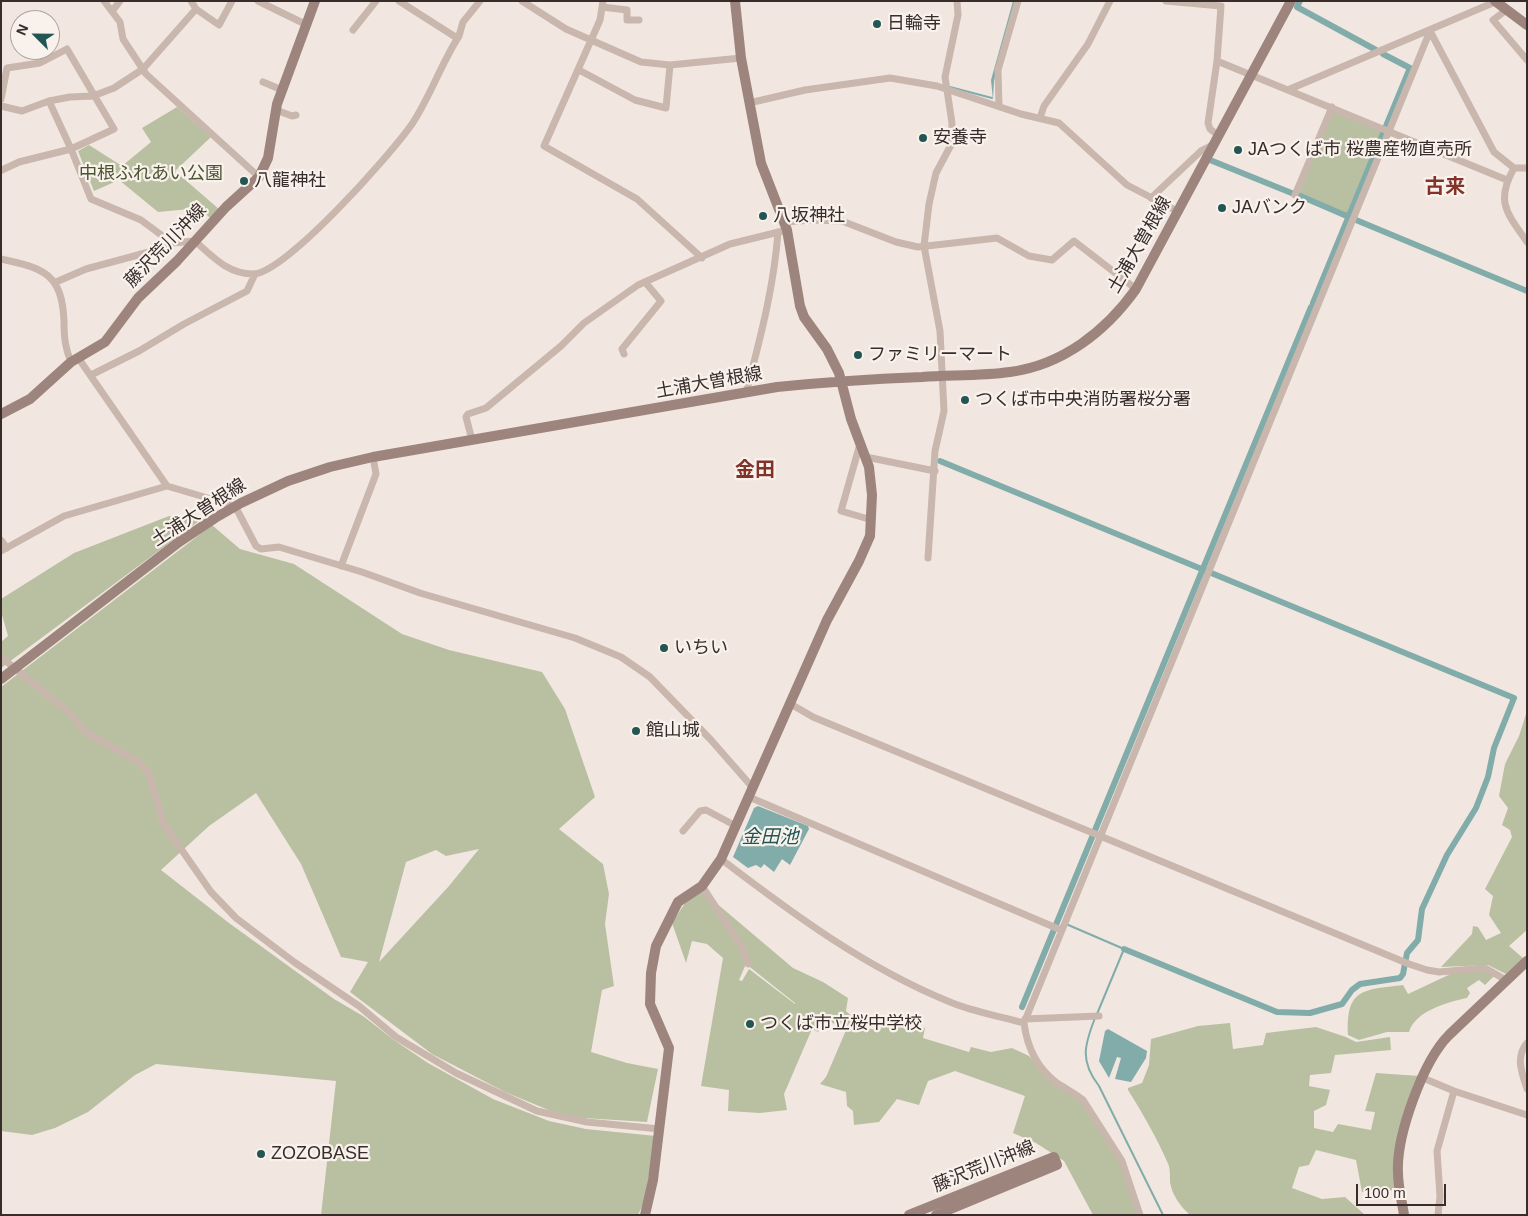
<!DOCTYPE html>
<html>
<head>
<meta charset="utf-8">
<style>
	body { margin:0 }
	#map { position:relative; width:1528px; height:1216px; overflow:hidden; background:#f1e7e0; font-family:Helvetica,sans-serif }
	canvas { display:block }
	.frame { position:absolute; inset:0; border:2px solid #382d2b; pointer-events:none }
	.north { position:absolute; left:10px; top:10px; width:50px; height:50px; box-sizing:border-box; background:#f9f2ec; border:1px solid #aca39f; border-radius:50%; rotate:293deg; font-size:14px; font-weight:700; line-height:20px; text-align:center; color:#382d2b }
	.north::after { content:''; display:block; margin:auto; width:18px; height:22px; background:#235653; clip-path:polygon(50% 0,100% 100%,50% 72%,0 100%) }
	.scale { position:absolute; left:1356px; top:1184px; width:90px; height:22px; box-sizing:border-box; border:2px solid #382d2b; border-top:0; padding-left:6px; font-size:15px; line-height:18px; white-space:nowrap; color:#382d2b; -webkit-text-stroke:4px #f9f2ec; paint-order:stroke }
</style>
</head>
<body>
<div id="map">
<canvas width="1528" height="1216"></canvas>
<div class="frame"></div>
<div class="north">N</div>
<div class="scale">100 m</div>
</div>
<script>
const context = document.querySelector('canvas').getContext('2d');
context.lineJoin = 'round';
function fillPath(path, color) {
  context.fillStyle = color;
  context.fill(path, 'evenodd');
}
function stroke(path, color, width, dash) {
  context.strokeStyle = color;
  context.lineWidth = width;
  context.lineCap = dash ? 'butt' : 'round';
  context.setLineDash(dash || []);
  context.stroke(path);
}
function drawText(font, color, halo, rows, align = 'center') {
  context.font = font + ' Helvetica,"Noto Sans JP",sans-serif';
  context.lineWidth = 4.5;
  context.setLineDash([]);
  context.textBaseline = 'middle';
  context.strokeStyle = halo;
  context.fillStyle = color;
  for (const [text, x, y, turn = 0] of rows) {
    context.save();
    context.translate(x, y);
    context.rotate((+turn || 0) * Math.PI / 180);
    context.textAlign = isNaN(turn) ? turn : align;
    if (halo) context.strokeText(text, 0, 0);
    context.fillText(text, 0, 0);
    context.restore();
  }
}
const green = new Path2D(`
	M177 107 211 137 175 171 220 210 211 219 198 206 190 209 158 212 119 180 94 191 78 151 89 145 122 166 151 142 142 128Z
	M1333 110 1381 131 1348 214 1299 194Z
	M169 516 203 518 1 668V642L8 636 1 611V599L74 553Z
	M212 525 240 549 294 564 402 634 449 650 542 672 565 709 595 797 559 829 603 864 609 894 605 924 614 986 602 990 591 1052 627 1063 658 1069 647 1122 583 1118 551 1111 505 1092 432 1054 350 992 368 962 341 957 301 864 256 793 209 826 161 870 229 923 334 999 363 1016 394 1040 428 1063 493 1099 549 1121 586 1129 656 1136 644 1202 638 1215H321L336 1081 156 1064 135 1075 88 1112 55 1128 32 1135 1 1131V687ZM479 849 449 886 379 962 406 862 436 850 446 856Z
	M1527 711V930L1509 946 1523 958 1522 961 1506 974 1488 965 1441 967 1472 934 1473 926 1478 927 1486 940 1501 933 1489 915 1493 896 1485 889 1512 837 1510 830 1502 825 1508 808 1499 796 1505 764 1519 736Z
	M702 891 793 968 823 982 848 998 846 1011 863 1027 880 1031 886 1016 925 1028 923 1038 969 1052 971 1047 991 1052 1012 1048 1029 1056 1058 1086 1077 1096 1121 1164 1137 1215H1093L1064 1161 1036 1143 1013 1133 1025 1096 955 1071 928 1081 919 1105 897 1099 879 1122 854 1125 853 1111 847 1106 846 1092 820 1084 826 1077 847 1028 824 1020 818 1032 812 1029 784 1094 787 1110 760 1113 728 1111 729 1090 701 1086 723 958 707 944 692 941 686 963 672 923 687 900ZM746 964 795 1003V1004L749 969 742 981 739 980Z
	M1457 971H1484L1494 976 1485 985 1479 980 1467 988 1470 993 1467 998C1448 1002 1415 1011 1409 1032H1387L1359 1040 1348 1035C1346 988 1363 990 1403 985L1408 994Z
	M1230 1023 1233 1049 1263 1045 1266 1033 1316 1027 1346 1037 1356 1042 1390 1037 1391 1050 1335 1055 1331 1073 1310 1075 1309 1086 1330 1090 1326 1105 1314 1111V1128L1333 1132 1338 1124 1371 1130 1375 1112 1365 1111 1376 1073 1420 1076 1404 1117 1396 1190 1362 1192 1356 1160 1316 1150 1309 1165 1299 1167 1292 1188 1322 1199 1345 1197 1364 1214 1190 1215C1180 1206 1172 1195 1170 1182 1170 1177 1170 1171 1169 1166 1158 1140 1143 1114 1128 1090V1088L1142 1083 1149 1065 1151 1039 1198 1026Z`);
const water = new Path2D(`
	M1013 1H1016L994 81 993 100 991 80Z
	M758 806 808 826 809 829 790 865 782 859 774 872 764 864 761 868 756 865 748 868 733 857 754 808Z
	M1108 1029 1147 1051 1146 1058 1131 1082 1115 1079 1121 1058 1117 1057 1109 1078 1099 1061 1105 1031Z`);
const stream = new Path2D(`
	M950 87 992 98
	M1066 924 1124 949 1097 1014
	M1095 1018C1084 1046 1080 1061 1099 1086L1163 1215`);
const canal = new Path2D(`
	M1300 1 1297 7 1376 50
	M1210 160 1294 194
	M1298 195 1349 217
	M1356 220 1527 291
	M1313 303 1410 68 1383 54
	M940 461 1514 698 1494 748 1488 777 1476 808 1447 855 1422 909 1418 940 1407 953 1403 974 1400 978 1360 984 1352 990 1342 1004 1310 1013 1277 1012 1124 949
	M1022 1007 1311 307`);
const street = new Path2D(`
	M104 1 120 22 123 39 146 74 259 177
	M191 1 196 9
	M258 1 305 24
	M399 1 457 38
	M522 1 566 29 641 62 670 65 741 58
	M603 1 600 20 544 146 637 199 702 258
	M1166 1 1221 6 1217 61 1208 123 1210 129 1219 136
	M602 7 627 10V20H639
	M113 10 120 1
	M1505 11 1493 20 1527 60
	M353 30 376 1
	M1430 31 1494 152 1514 168H1527
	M1217 61 1507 180
	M579 70 635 100 666 108 670 65
	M263 82 282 90
	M1290 89 1495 2
	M1 99 7 68 40 63 67 49 114 129 71 149 19 162 2 170
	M49 101 71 149 91 199 141 220 172 243 195 241C213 257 228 274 253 274 285 274 392 153 412 124 430 97 441 64 459 36L463 22 480 1
	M749 103 805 90 890 78 937 86 1021 114 1059 123 1127 185 1179 212
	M1 106 22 111 49 101 70 97 93 96 114 88 143 69 196 9 219 25 232 1
	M999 106 998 70 1018 1
	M276 110 292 116 296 115
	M1040 118 1044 106 1088 44 1110 1
	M1514 168C1495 202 1507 213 1527 242
	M1295 195 1332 107
	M1151 198 1201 151 1213 145
	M784 222 812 220 842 221 896 242 918 247 997 238 1029 256 1052 260 1074 241 1136 289
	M1 259C44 268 62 274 64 321 64 337 65 348 71 362
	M56 282 86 269 149 252 172 243
	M624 354 622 349 661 301 645 282
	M79 359 167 486
	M91 375 139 351 184 324 247 291 255 274
	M746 393C760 339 774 287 778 232
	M472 440 466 417 468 414 486 408 561 346 584 323 638 285 730 244 787 230
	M860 444 841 511 872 520
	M866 457 935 471
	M1 540 7 548
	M1 551 64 516 167 486 235 506 256 546 261 549 279 547 362 572 420 593 575 638 621 657 650 677 711 740 753 788
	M928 558 935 451 944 411 940 331 924 246 929 204 936 173 951 145 952 123 945 77 958 15 957 1
	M341 566 376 474 373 457
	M1 657 67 711 87 733 139 762 149 774 163 823 211 892 236 918 294 962 359 1006 396 1037 456 1073 537 1111 587 1122 660 1129
	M789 703 813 717 1409 964 1427 970 1439 972 1485 968 1506 980
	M749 797 1061 930
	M683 831 700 811 706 810 736 826
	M721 859C793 914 866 968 950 1002 974 1012 999 1016 1024 1023
	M702 886 743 949 748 964
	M1025 1019 1099 1016
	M1527 1043C1515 1057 1522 1073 1527 1089
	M1423 1078 1454 1091 1527 1115
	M1140 1215 1122 1161 1083 1100C1075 1093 1066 1089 1057 1083 1037 1068 1027 1047 1024 1023L1430 31
	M1438 1215 1440 1196 1437 1151 1454 1091`);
const secondary = new Path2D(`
	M1495 1 1527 25
	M1 414 30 399 71 362 105 342 138 298 177 261 226 207 259 177 268 158 277 104 315 1
	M1 679 179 542 215 518 241 503 288 481 330 467 373 457 777 387C826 382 874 379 922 377 951 375 981 376 1010 372 1063 365 1106 331 1136 289L1291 1
	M645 1215 653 1180 669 1048 650 1004 651 973 656 946 678 902 702 886 721 859 827 620 859 561 870 536 872 495 869 467 851 419 839 373 827 349 804 317 800 306 787 230 761 163 741 58 735 1
	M909 1215 1054 1157 1057 1165 936 1215
	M1404 1215C1402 1201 1398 1187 1398 1173 1396 1136 1423 1061 1449 1035L1527 961`);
const markers = [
	[877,24,5,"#235653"],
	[923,138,5,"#235653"],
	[1238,150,5,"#235653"],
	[244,181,5,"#235653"],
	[1222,208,5,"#235653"],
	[763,216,5,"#235653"],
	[858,355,5,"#235653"],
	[965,400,5,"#235653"],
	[664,648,5,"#235653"],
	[636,731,5,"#235653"],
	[750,1024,5,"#235653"],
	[261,1154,5,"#235653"]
];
const poiNames = [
	["日輪寺",887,24],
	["安養寺",933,138],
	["JAつくば市 桜農産物直売所",1248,150],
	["八龍神社",254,181],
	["JAバンク",1232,208],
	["八坂神社",773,216],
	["ファミリーマート",868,355],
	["つくば市中央消防署桜分署",975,400],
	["いちい",674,648],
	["館山城",646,731],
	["つくば市立桜中学校",760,1024],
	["ZOZOBASE",271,1154]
];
const parkNames = [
	["中根ふれあい公園",151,174]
];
const streetNames = [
	["土浦大曽根線",1140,245,-60],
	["藤沢荒川沖線",166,246,-46],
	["土浦大曽根線",709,383,-10],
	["土浦大曽根線",199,513,-33],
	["藤沢荒川沖線",984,1167,-22]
];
const waterNames = [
	["金田池",770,838]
];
const quarterNames = [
	["古来",1445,187],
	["金田",755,470]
];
fillPath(green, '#b9c0a1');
fillPath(water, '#81aca9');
stroke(stream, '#81aca9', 2);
stroke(canal, '#81aca9', 6);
stroke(street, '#c9b6ad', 7);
stroke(secondary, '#9d857e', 10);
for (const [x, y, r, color] of markers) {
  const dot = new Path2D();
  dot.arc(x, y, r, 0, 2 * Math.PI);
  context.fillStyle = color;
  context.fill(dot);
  stroke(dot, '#f9f2ec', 2);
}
drawText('18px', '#382d2b', '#f9f2ec', poiNames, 'left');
drawText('18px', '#4c5430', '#f9f2ec', parkNames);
drawText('18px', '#382d2b', '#f9f2ec', streetNames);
drawText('italic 19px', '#235653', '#f9f2ec', waterNames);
drawText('bold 20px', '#81332a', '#f9f2ec', quarterNames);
</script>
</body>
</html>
